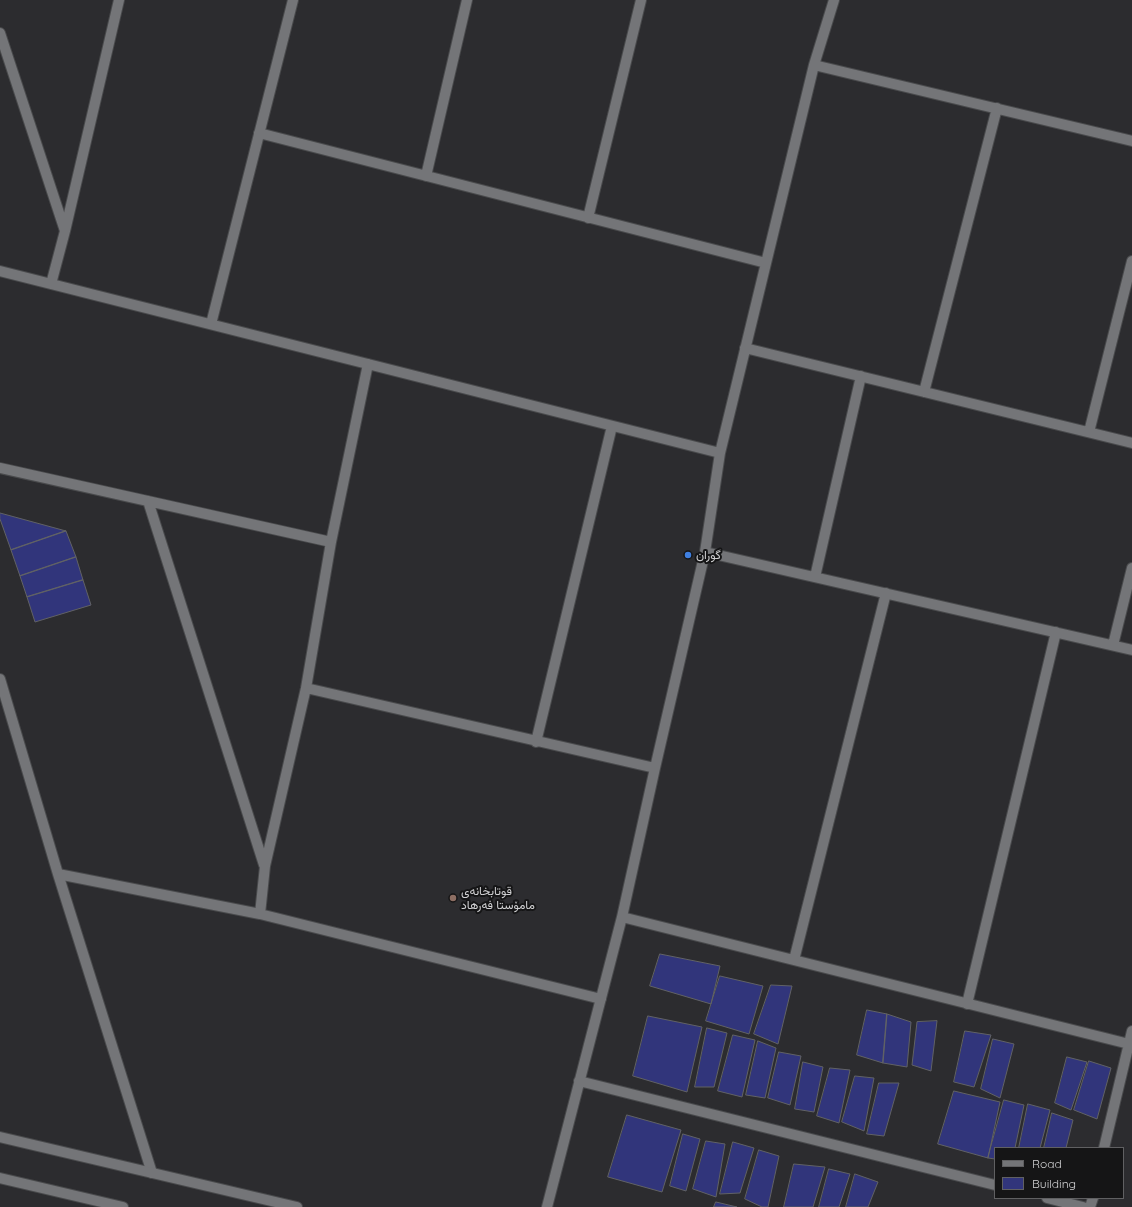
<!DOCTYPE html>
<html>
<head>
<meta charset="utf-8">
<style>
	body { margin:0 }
	#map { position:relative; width:1132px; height:1207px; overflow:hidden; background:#2c2c2f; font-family:Quicksand,sans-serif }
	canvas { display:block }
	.legend { position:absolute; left:994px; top:1147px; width:130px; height:52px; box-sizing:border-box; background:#151516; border:1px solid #606062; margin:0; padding:5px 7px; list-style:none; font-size:12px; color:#d1d1d3 }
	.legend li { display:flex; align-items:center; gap:8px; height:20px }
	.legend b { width:20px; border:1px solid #606062 }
</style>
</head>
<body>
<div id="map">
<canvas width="1132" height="1207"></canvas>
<ul class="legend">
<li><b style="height:5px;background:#747578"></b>Road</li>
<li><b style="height:11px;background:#31357b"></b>Building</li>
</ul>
</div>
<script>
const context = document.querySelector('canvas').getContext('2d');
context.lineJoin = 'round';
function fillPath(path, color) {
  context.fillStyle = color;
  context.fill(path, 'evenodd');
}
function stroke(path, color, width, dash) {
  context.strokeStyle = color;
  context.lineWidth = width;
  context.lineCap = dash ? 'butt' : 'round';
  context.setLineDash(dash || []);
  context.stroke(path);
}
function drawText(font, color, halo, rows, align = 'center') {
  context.font = font + ' Quicksand,Vazirmatn,sans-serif';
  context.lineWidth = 4;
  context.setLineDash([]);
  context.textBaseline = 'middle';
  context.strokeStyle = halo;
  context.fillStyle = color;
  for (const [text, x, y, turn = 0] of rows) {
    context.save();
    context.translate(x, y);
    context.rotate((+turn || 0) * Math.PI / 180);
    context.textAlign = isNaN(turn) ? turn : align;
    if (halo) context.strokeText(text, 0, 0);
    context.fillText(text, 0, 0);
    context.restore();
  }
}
const building = new Path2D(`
	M0 513 66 531 11 550 0 519Z
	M66 531 76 557 20 576 11 550Z
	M76 557 83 580 27 597 20 576Z
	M83 580 91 605 35 622 27 597Z
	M660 954 720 966 711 1004 650 986Z
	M720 976 763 986 749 1034 706 1021Z
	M771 985 792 986 778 1044 754 1034Z
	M867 1010 887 1014 883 1063 857 1055Z
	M887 1014 911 1022 907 1067 883 1063Z
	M648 1016 702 1027 687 1092 633 1076Z
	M937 1021 931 1071 912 1065 917 1022Z
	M707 1028 727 1033 714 1087H695Z
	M965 1031 991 1035 974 1087 954 1082Z
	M733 1035 755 1040 742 1097 718 1091Z
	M993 1039 1014 1044 1000 1098 981 1089Z
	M758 1041 776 1048 765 1098 746 1095Z
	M779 1052 801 1056 790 1105 768 1098Z
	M1067 1057 1087 1062 1071 1110 1055 1103Z
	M1089 1061 1111 1068 1097 1119 1074 1110Z
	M803 1062 823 1067 814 1112 795 1109Z
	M830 1068 850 1070 839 1123 817 1116Z
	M855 1076 874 1078 864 1131 842 1122Z
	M879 1083H899L884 1136 867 1134Z
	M954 1091 1000 1102 988 1158 938 1144Z
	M1004 1100 1024 1105 1015 1148H995V1159L988 1158Z
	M1028 1104 1050 1110 1040 1148H1019Z
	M1052 1113 1073 1120 1066 1148H1044Z
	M627 1115 681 1130 662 1192 608 1177Z
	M683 1134 700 1139 686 1191 670 1186Z
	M706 1141 725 1144 716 1197 693 1189Z
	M733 1142 754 1148 740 1193 720 1194Z
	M759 1150 779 1156 768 1207H762L745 1199Z
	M794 1164 825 1167 813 1207H784Z
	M829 1169 850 1174 839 1207H819Z
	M855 1174 878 1182 868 1207H846Z
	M716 1202 737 1207H714Z`);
const minor = new Path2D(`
	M0 33 65 231
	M814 65 1132 141
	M259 133 766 263
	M426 176 467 0
	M588 218 641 0
	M0 271 720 453
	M51 284 65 231 119 0
	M211 324 293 0
	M745 348 1132 443
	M924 392 997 108
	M1089 432 1132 261
	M0 468 331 542
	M148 501 264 865
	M705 552 1132 650
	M815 577 861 376
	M1113 645 1132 568
	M0 679 58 874 152 1173
	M306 688 655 768
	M536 742 612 426
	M58 874 260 914 601 999
	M260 914 265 866 306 688 331 542 368 364
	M622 917 1129 1044
	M794 960 886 593
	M967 1004 1056 632
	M579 1081 995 1185
	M1104 1148 1132 1031
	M1047 1198 1083 1207
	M547 1207 622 917 655 768 705 552 720 453 814 65 834 0
	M1090 1207 1093 1198`);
const tertiary = new Path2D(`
	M0 1137 297 1207
	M0 1178 123 1207`);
const markers = [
	[688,555,4,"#3f7fe0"],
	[453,898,4,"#8d6e63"]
];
const poiNames = [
	["گوران",696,555],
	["قوتابخانەی",461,891],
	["مامۆستا فەرهاد",461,905]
];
fillPath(building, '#31357b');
stroke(building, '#616265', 1);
stroke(minor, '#494a4c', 12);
stroke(tertiary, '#494a4c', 12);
stroke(minor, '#747578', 10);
stroke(tertiary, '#747578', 10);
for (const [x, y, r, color] of markers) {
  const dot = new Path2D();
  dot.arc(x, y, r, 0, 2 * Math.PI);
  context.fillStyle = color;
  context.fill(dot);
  stroke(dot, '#151516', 1.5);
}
drawText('12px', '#d1d1d3', '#151516', poiNames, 'left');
</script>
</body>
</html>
